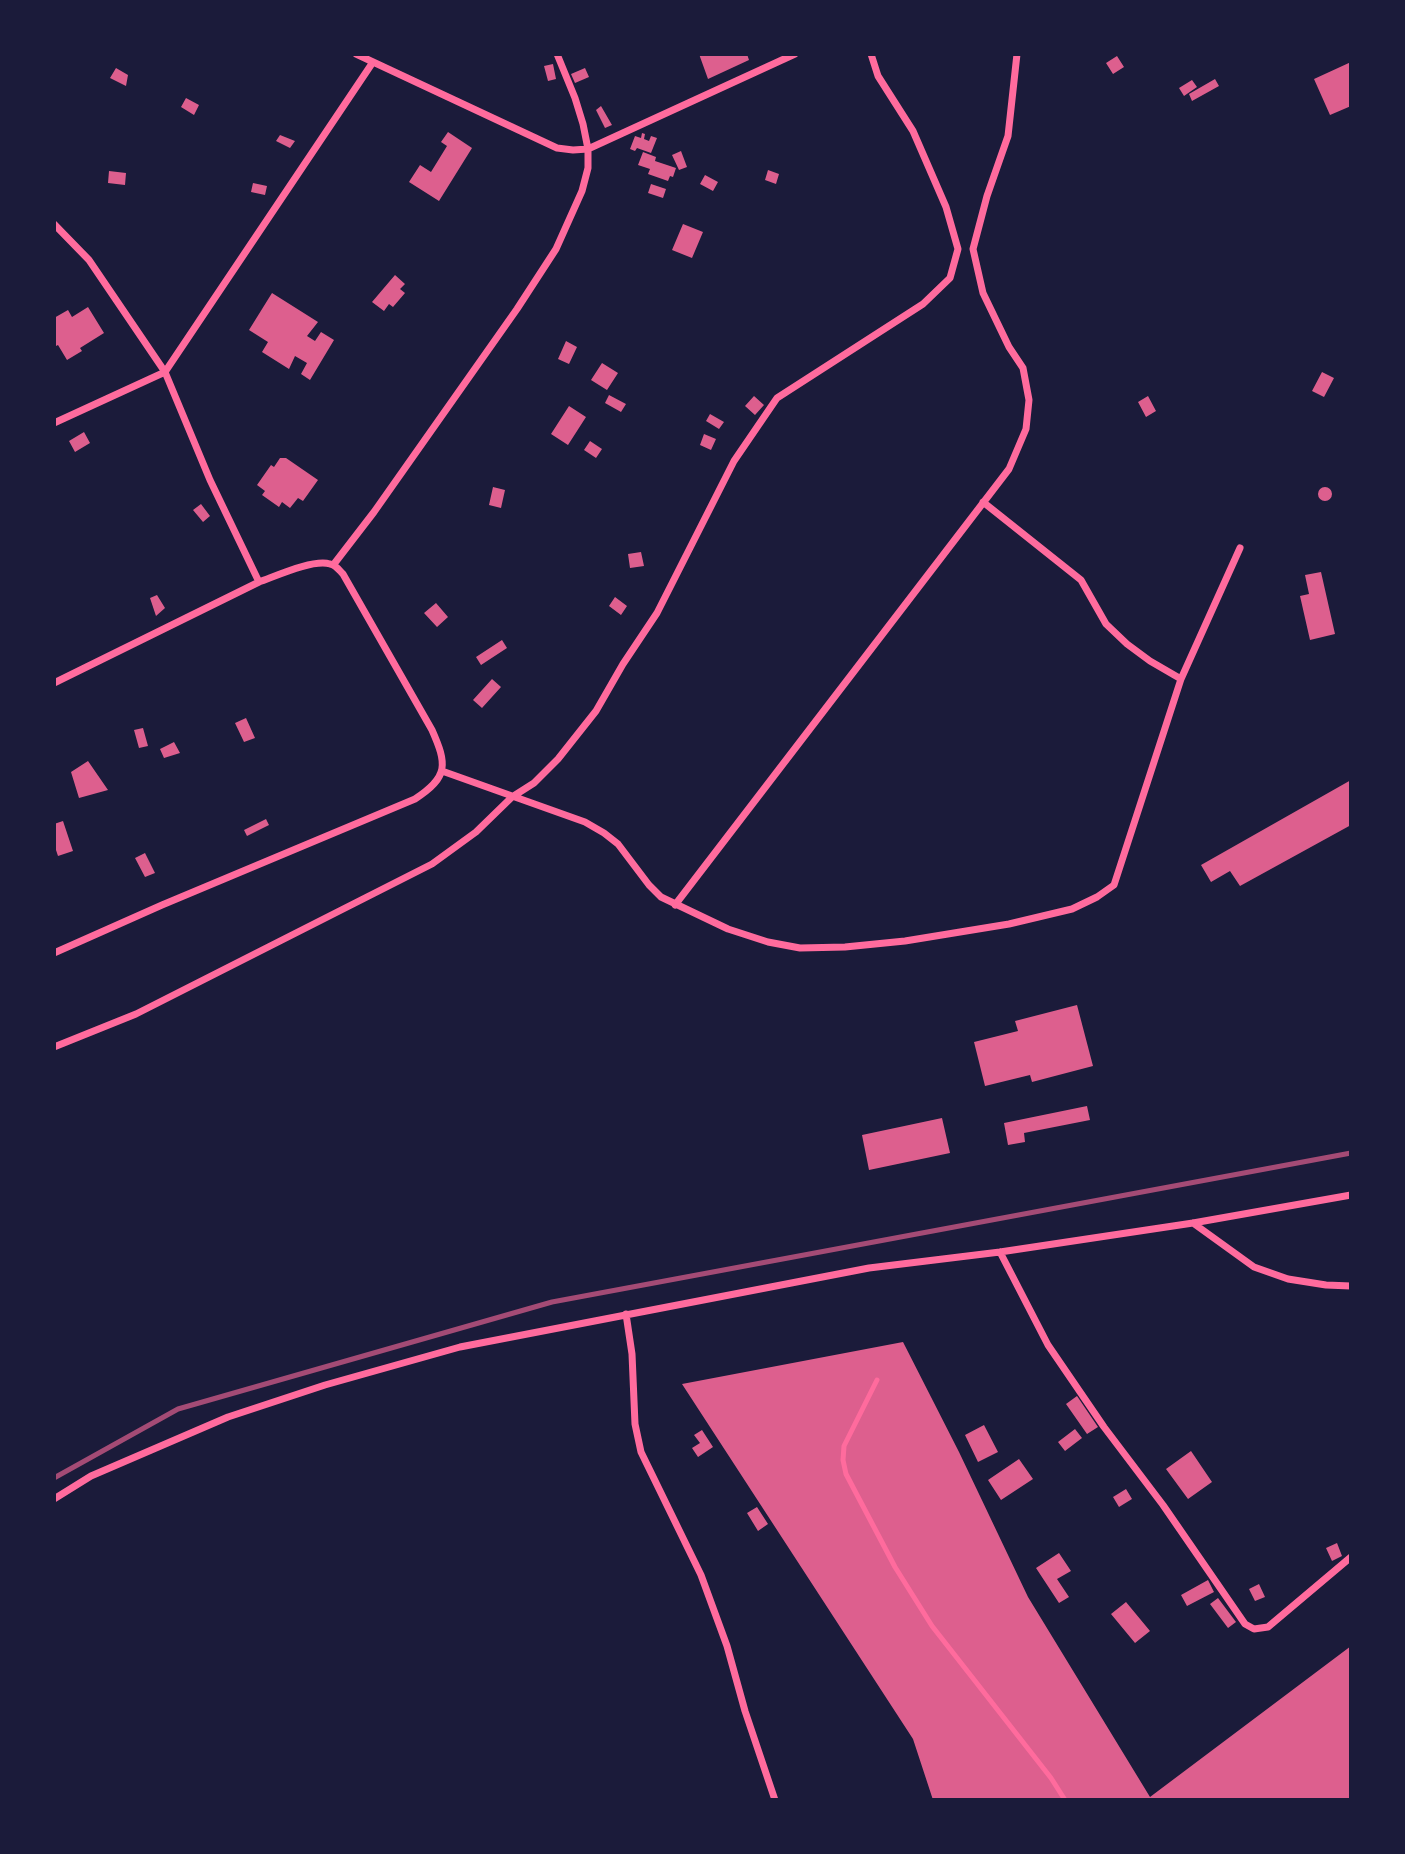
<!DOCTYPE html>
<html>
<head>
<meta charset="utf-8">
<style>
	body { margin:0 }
	#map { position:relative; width:1405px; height:1854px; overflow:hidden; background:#1b1b3a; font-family:"Times New Roman",serif }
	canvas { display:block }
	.frame { position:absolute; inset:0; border:56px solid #1b1b3a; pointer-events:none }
</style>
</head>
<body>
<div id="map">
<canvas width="1405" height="1854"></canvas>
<div class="frame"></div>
</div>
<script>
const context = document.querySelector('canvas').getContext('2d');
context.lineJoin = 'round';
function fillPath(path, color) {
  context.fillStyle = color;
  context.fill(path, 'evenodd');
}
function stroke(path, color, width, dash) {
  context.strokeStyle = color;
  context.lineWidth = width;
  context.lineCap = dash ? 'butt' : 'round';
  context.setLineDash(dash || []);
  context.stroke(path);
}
const building = new Path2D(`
	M699 54H747L749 60 708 79Z
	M1117 56 1124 67 1113 74 1106 63Z
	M1351 62V106L1330 115 1314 79Z
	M553 64 556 79 548 81 544 66Z
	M116 68 128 75 126 86 110 78Z
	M585 68 589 77 575 83 571 74Z
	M1215 79 1219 86 1192 101 1189 94Z
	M1192 80 1197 87 1184 96 1179 88Z
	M186 98 199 105 194 115 181 107Z
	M601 106 612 125 605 128 596 110Z
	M448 132 472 148 439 201 409 182 420 165 431 172 447 146 441 142Z
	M642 133 645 134 644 139 649 141 651 136 657 138 651 153 637 148 635 151 630 149 635 136 641 138Z
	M280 135 295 141 290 148 276 141Z
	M681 151 687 167 679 170 672 155Z
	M643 152 656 157 655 161 676 168 673 177 670 176 668 181 648 174 650 169 638 165Z
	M768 170 779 174 776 184 765 180Z
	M109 171 126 173 125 185 108 183Z
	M705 175 718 182 713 191 700 184Z
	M253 183 267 186 265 195 251 192Z
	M651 184 666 189 663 198 648 193Z
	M683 224 703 232 692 258 672 250Z
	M395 275 405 284 400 289 405 293 393 307 389 304 384 311 372 302Z
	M272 293 318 322 307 336 315 341 321 332 334 340 310 380 301 374 307 363 295 356 289 369 262 352 268 342 249 330Z
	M88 307 104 333 80 348 82 351 67 360 58 345 54 347V318L68 310 72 317Z
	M566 341 577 347 569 364 558 359Z
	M602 363 618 373 607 390 591 380Z
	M1322 372 1334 378 1324 397 1312 391Z
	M609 395 626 404 621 412 605 403Z
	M754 396 764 405 755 415 745 406Z
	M1148 396 1156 411 1146 417 1138 402Z
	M569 406 586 417 568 445 551 434Z
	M710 414 724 422 719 429 706 421Z
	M84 432 90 443 75 452 69 441Z
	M704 434 716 439 711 450 700 445Z
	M590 441 602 449 596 458 584 450Z
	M280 458H286L318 480 303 501 298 498 290 508 282 502 279 507 262 495 265 491 257 485 271 465 274 467Z
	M1318 494a7 7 0 1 1 14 0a7 7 0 1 1-14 0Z
	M493 487 505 490 501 508 489 505Z
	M201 504 210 516 203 522 193 510Z
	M641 552 644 566 630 568 628 554Z
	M1321 572 1335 634 1310 640 1300 596 1309 594 1305 575Z
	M157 595 165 608 156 616 150 598Z
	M615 597 627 606 621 615 609 606Z
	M436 603 448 617 437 627 424 613Z
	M502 640 507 648 481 665 476 657Z
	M492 679 501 687 482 708 473 700Z
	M246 718 255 738 244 742 235 723Z
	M143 728 148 746 139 748 134 730Z
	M174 742 180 753 164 758 160 749Z
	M88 761 108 790 79 798 71 772Z
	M1351 780V825L1240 886 1230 871 1211 882 1201 865Z
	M266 819 269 825 247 836 244 830Z
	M63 821 73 851 58 856 54 844V824Z
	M145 853 155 873 145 877 135 858Z
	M1077 1005 1093 1066 1032 1082 1030 1075 985 1086 974 1042 1018 1031 1015 1021Z
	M1087 1106 1090 1120 1024 1133 1025 1142 1008 1145 1004 1123Z
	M942 1118 950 1153 869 1170 862 1135Z
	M903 1342 959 1452 1028 1597 1150 1797 1351 1646V1800H933L913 1739 682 1384Z
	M1077 1396 1098 1427 1087 1434 1066 1404Z
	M984 1425 998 1452 978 1462 965 1435Z
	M1075 1429 1082 1438 1065 1451 1058 1442Z
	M702 1430 713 1447 698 1457 692 1448 700 1443 694 1435Z
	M1191 1451 1212 1482 1188 1499 1166 1469Z
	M1019 1459 1033 1479 1001 1500 988 1480Z
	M1126 1489 1132 1499 1119 1507 1113 1497Z
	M757 1507 768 1524 758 1531 747 1513Z
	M1337 1543 1342 1556 1332 1561 1326 1548Z
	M1059 1553 1071 1571 1057 1579 1069 1597 1059 1603 1036 1568Z
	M1208 1580 1214 1592 1187 1606 1181 1595Z
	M1259 1584 1265 1597 1255 1601 1249 1589Z
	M1218 1598 1236 1622 1228 1628 1210 1604Z
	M1126 1602 1150 1631 1135 1643 1111 1614Z`);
const service = new Path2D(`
	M877 1380 844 1446 843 1460 846 1474 895 1567 932 1626 1051 1778 1065 1800`);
const minor = new Path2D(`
	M356 54 557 148 573 150 588 149 795 54
	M54 224 89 260 165 372 210 480 259 582C276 576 313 559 330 564 336 565 339 570 343 574L432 730C447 764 449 777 415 799L162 905 54 953
	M54 423 165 372 373 62
	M983 502 1081 580 1106 624 1127 644 1150 661 1181 679
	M334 564 374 512 517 309 556 249 582 191 588 168V149L583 124 575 98 557 54
	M54 683 259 582
	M442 771 585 822 604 833 618 844 649 885 661 897 728 929 768 942 800 948 845 947 905 941 1009 924 1072 909 1097 897 1114 885 1181 679 1240 548
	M675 905 1009 469 1026 429 1029 400 1023 368 1009 347 983 293 973 249 987 196 1008 136 1017 54
	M54 1047 136 1014 432 864 476 832 512 797 534 783 558 759 596 711 623 664 657 613 734 461 777 398 923 304 950 278 958 249 946 207 913 131 878 76 871 54
	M1193 1223 1254 1267 1288 1279 1326 1285 1351 1286
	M1000 1252 1048 1345 1104 1427 1163 1505 1245 1624 1254 1629 1268 1627 1351 1557
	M626 1314 632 1354 635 1424 641 1452 701 1575 727 1646 745 1711 775 1800
	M54 1499 91 1476 228 1417 325 1385 460 1347 869 1268 1000 1252 1193 1223 1351 1195`);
const rail = new Path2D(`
	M54 1478 178 1409 552 1302 1351 1153`);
fillPath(building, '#dd5f8e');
stroke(service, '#ff6b9d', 5);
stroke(minor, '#ff6b9d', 7);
stroke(rail, '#a44b75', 5);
</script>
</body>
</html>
